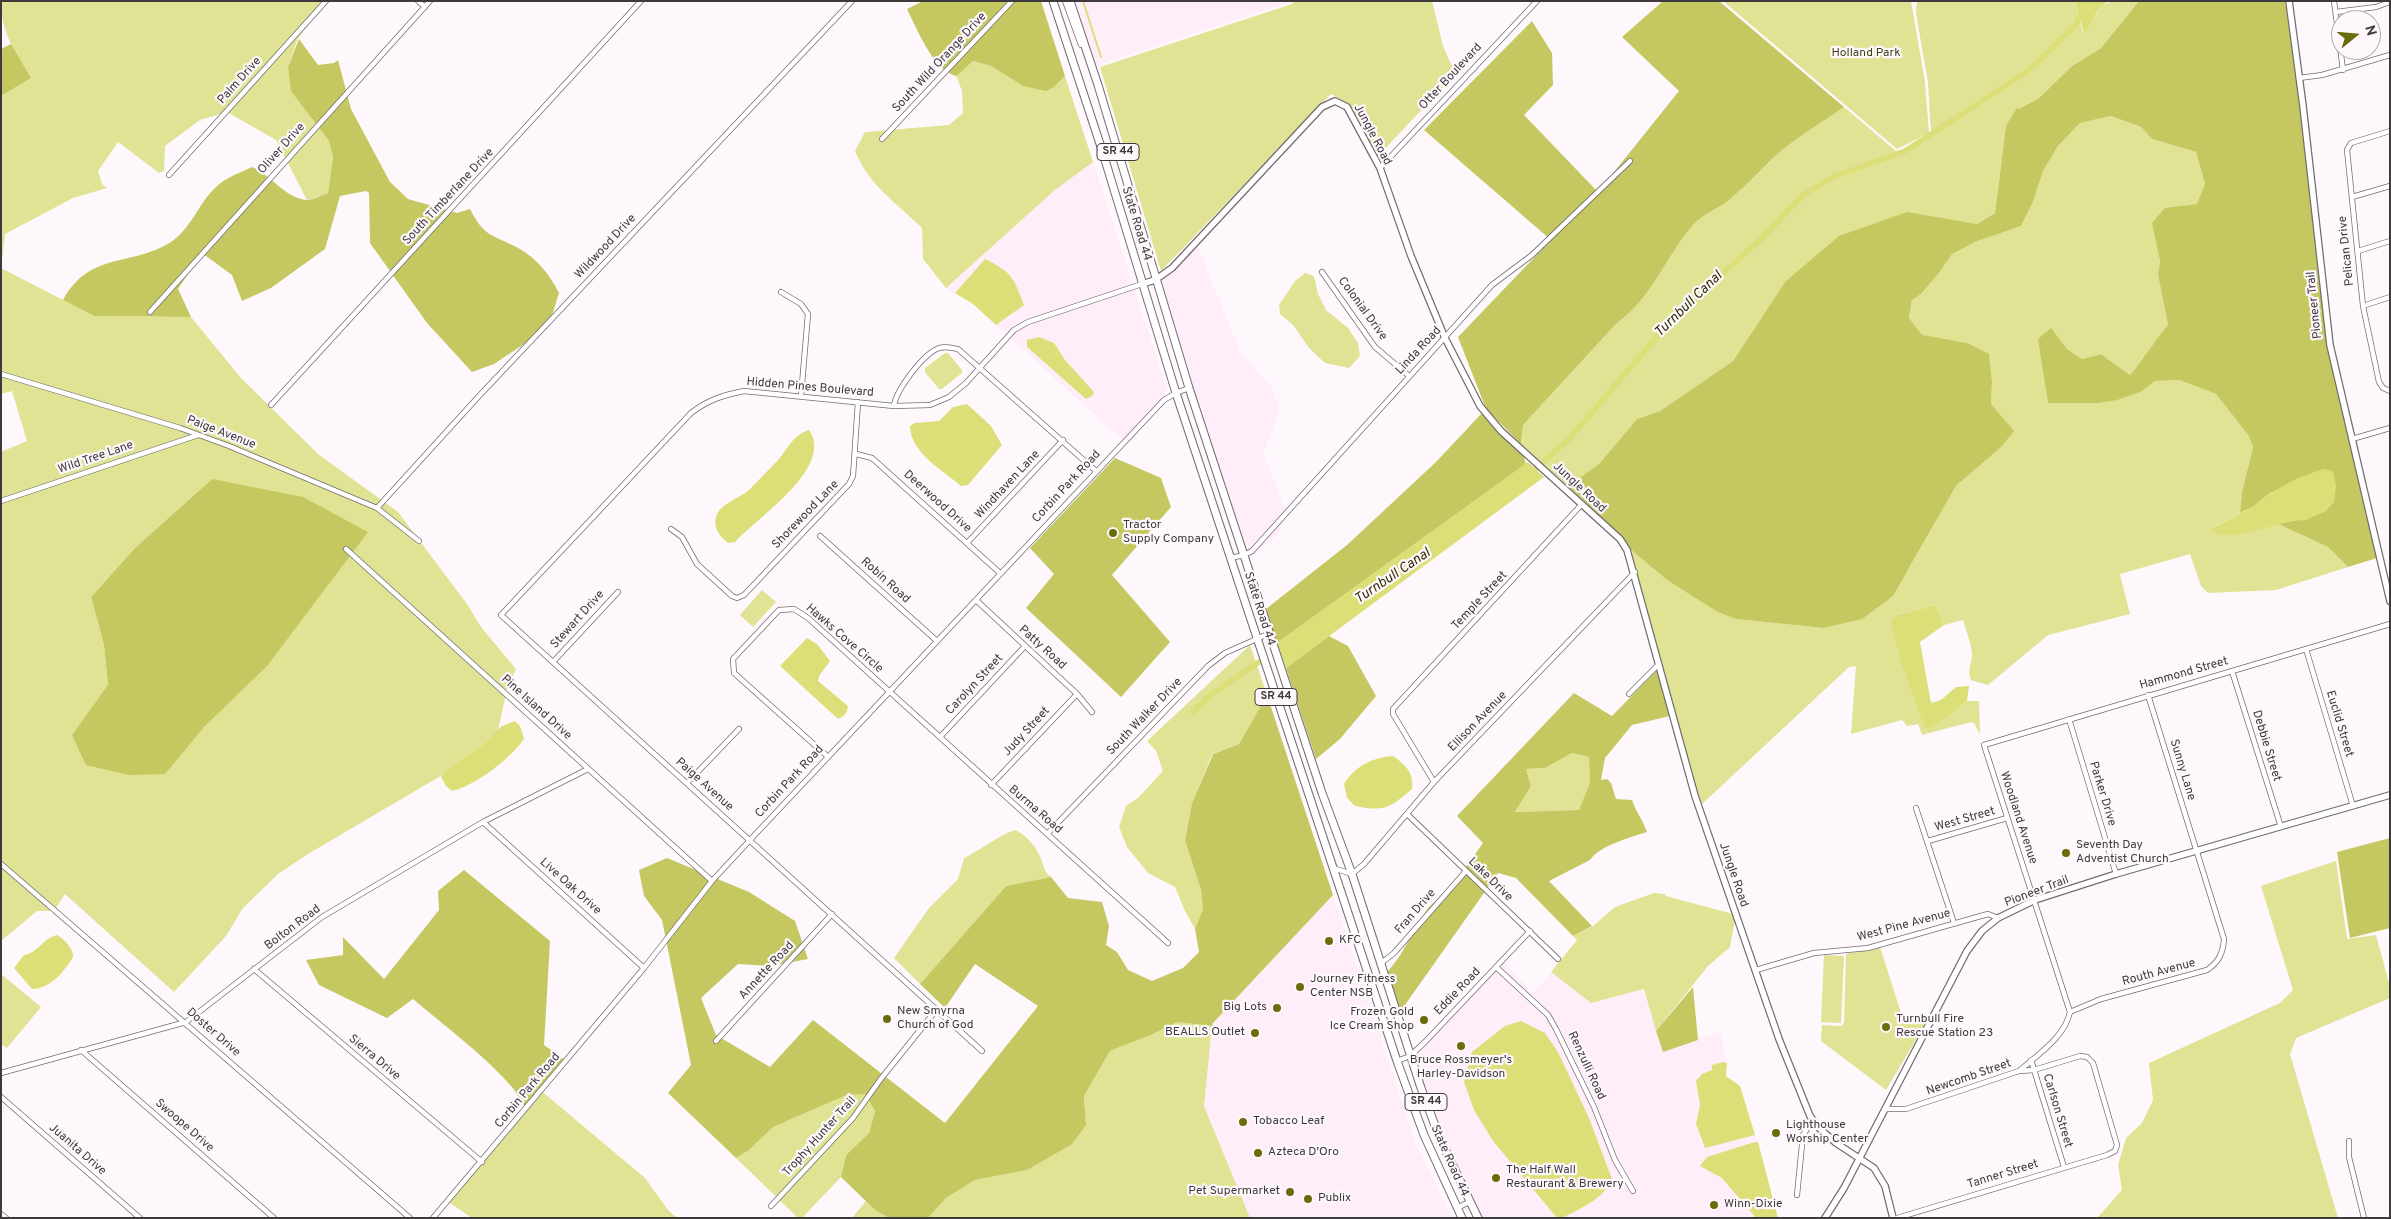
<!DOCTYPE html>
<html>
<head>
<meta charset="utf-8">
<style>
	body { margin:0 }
	#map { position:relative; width:2391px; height:1219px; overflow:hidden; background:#fef8fc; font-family:Overpass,sans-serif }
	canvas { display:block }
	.frame { position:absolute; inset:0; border:2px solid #3d393c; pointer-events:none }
	.north { position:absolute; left:2331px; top:10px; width:50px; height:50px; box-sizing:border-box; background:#fef8fc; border:1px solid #b1acaf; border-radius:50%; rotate:73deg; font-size:14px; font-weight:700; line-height:20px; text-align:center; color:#3d393c }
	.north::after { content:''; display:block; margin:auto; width:18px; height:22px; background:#6a6b0b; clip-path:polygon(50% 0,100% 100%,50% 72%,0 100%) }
</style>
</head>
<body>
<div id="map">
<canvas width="2391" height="1219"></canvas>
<div class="frame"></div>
<div class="north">N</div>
</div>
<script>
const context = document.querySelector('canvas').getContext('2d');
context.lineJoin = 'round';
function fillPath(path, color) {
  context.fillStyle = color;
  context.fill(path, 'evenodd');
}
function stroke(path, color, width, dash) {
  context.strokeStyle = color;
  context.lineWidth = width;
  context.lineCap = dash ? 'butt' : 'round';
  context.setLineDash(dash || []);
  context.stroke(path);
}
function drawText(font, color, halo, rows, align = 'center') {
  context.font = font + ' Overpass,sans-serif';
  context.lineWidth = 4.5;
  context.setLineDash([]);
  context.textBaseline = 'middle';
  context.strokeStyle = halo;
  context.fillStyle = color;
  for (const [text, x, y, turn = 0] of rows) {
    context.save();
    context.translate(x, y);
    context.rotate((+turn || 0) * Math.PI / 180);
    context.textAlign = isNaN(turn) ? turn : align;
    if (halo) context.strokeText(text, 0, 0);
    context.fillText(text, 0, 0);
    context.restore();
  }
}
const built = new Path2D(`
	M1069 1H1291V2L1091 67Z
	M1093 162 1167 389 1158 407 1128 445 996 325 1013 314 985 259 955 293 946 288 1055 190ZM1027 340 1054 343 1065 360 1093 392 1086 399 1027 347Z
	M1197 245 1241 353 1271 386 1280 411 1267 443 1264 455 1287 512 1277 535 1250 559 1166 304 1162 279Z
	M1333 895 1417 1146 1452 1218H1250L1204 1106 1213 1023Z
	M1502 960 1533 994 1551 972 1591 1003 1644 989 1663 1052 1720 1032 1727 1063 1723 1062 1696 1081 1700 1105 1696 1124 1701 1142 1705 1147 1755 1135 1758 1142 1750 1143 1707 1157 1700 1166 1722 1178 1756 1218H1562L1575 1211 1612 1179 1589 1118 1558 1052 1483 1044 1472 1052 1485 1128 1493 1141 1557 1218H1482L1452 1157 1411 1049 1437 1026 1493 969 1545 1017 1554 1030 1591 1108 1620 1177 1633 1195 1638 1191 1618 1158 1597 1105 1559 1027 1550 1013 1498 964Z`);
const green = new Path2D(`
	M1 1H328L298 38 288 67 292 91 329 141 333 157 328 193 307 200 276 140 227 112 200 120 165 146 164 171 159 173 118 142 98 171 102 184 107 188 73 198 5 234 1 268V96L31 78C15 51 1 34 1 1Z
	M1294 1H1432L1443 46 1451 64 1461 68 1379 155H1377L1350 105 1331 94 1161 271 1100 67 1292 4Z
	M1723 1H1911L1925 82 1929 133 1897 149Z
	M1917 1H2075L2083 33C2109 1 2094 1 2139 1L2101 48 2072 66 2039 98 2019 109 2006 126 1995 213 1977 224 1949 220 1785 282 1733 361 1660 411 1637 419 1599 464 1568 486 1521 444 1523 425 1616 324C1654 296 1664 259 1693 225 1702 215 1717 209 1728 201 1750 183 1767 161 1790 144 1807 131 1826 120 1844 107L1896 151 1912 146 1931 134 1928 82 1916 14Z
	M973 61 991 66 1023 86 1054 87 1065 76 1093 162 1055 190 946 288 923 259 922 228C897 203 869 186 855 151L865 132 949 125 963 113 962 91 956 75Z
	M2111 116 2141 127 2152 139 2196 152 2205 184 2198 204 2185 206 2153 223 2160 261 2158 275 2168 325C2154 341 2144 360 2130 375L2101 354 2082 359 2067 349 2051 329 2044 374 2048 402 2073 401 2142 391 2155 381 2179 380 2216 394 2248 435 2253 447 2242 492 2240 513 2209 530 2278 524 2328 547 2348 567 2276 590 2208 593 2201 586 2190 554 2120 574 2130 614 2048 635 1988 685 1971 680C1967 671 1971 666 1972 656 1972 644 1966 631 1963 620L1944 625 1936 605 1897 615 1890 621 1900 661 1925 728 1944 720 1967 701H1979L1980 734 1974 723 1971 722 1922 735 1918 724 1907 726 1902 720 1851 734 1856 666 1849 667 1701 805 1630 549 1667 580 1736 619 1823 628 1907 572 1956 486 2000 448 1991 404 1992 383 1967 343 1922 336 1909 318 1912 300 1921 294 1939 273 1952 254 1975 242 2021 226 2033 202 2043 171 2058 146 2080 123Z
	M1 268 94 316 191 317 241 378 318 454 398 512 467 604 481 627 516 669 507 689 498 731 486 742 444 774 308 854 278 874 243 908 226 936 174 992 65 894 56 908 49 911H37L1 941V452L27 441 12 391 1 394ZM212 479 206 725 165 773 72 735 108 686 104 645 91 597 135 548Z
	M1305 273 1314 276 1318 294 1326 310 1348 328 1358 343 1360 356 1349 368 1325 363 1309 348 1293 325 1280 314 1279 305 1295 281Z
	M945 353H948L962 370V373L942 389H939L925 372V368Z
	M762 590 776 602 753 627 740 615Z
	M1250 645 1267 695 1239 744 1212 754 1192 803 1185 839 1201 890 1203 909 1195 929 1185 911 1175 887 1148 873 1127 847 1119 827 1126 806 1138 798 1163 771 1156 751 1147 741Z
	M1572 753 1589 757 1590 782 1579 810 1515 812 1531 786 1526 769 1545 768Z
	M1015 830C1026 835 1034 844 1040 856 1044 865 1043 871 1051 877L1006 886 920 984 894 958 929 908 958 879 964 858C981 850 997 836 1015 830Z
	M2336 861 2347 939 2376 935 2390 987V998L2296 1038 2290 1054 2338 1218H2097L2122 1190 2118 1165 2126 1138 2142 1123 2153 1100 2149 1063 2280 1003 2293 990 2261 886Z
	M1654 893 1665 894 1666 896 1733 914 1735 919 1730 947 1708 966 1656 1031 1644 989 1591 1003 1551 972 1577 940 1573 936 1593 926 1615 907Z
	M1880 947 1901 1013 1922 1019 1924 1026 1886 1090 1821 1041 1822 1025 1841 1026 1844 1023 1846 954Z
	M1824 955 1844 956 1841 1023 1821 1022Z
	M1 974 41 1007 7 1048 1 1044Z
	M1177 1022 1212 1026 1204 1106 1250 1218H928L946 1198 975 1180 1027 1170 1086 1125 1084 1096 1110 1051 1153 1034Z
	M539 1089 645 1178 668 1210 677 1218H472L447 1201Z
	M865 1093 875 1111 869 1133 846 1155 841 1177 802 1218H798L736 1158 749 1150 773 1127 847 1095Z
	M866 1201 875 1210 889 1218H852Z`);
const forest = new Path2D(`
	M923 1H1041L1065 76 1054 87 1046 91 1023 86 991 66 973 61 956 76C933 70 917 29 907 9Z
	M1663 1H1719L1844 107C1826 120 1807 131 1790 144 1767 161 1750 183 1728 201 1717 209 1702 215 1693 225 1664 259 1654 296 1616 324L1523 425 1521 444 1486 409 1458 337 1551 240 1424 130 1532 21 1552 53 1553 85 1524 115 1598 192 1679 91 1622 37Z
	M2139 1H2285L2300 106 2327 345 2377 558 2348 567 2328 547 2278 524C2299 519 2318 519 2334 502L2270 493 2254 506 2240 513 2242 492 2253 447 2248 435 2216 394 2179 380 2155 381 2142 391 2117 400 2098 403H2048L2038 339 2051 328 2067 349 2082 359 2101 354 2130 375C2144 359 2154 341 2168 325L2158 275 2160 261 2152 223 2165 208 2197 204 2205 184 2196 152 2152 139 2141 127 2111 116 2080 123 2058 146 2043 171 2033 202 2021 226 1975 242 1952 254 1939 273 1921 294 1912 300 1909 318 1922 335 1967 343 1989 354 1992 383 1991 404 2014 431 2000 448 1956 486 1893 596 1862 619 1823 628 1736 619 1718 612 1667 580 1630 549 1622 537 1568 486 1599 464 1637 419 1660 411 1733 361 1785 282 1839 236 1907 212 1977 224 1995 213 2006 126 2017 108 2019 109 2039 98 2072 66 2101 48Z
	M299 39 318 65 334 63 338 60 351 109 390 182 408 199 457 213 470 209C485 239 495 235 520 249 537 259 550 275 559 293L548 328 494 364 472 372 427 323 370 243 369 193 366 191 340 196 325 249 271 288 242 301 232 275 202 253 178 289 191 317 94 316 63 300C90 251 131 267 171 242 190 230 199 203 215 188 225 178 239 173 252 167 271 175 284 197 306 200 312 200 322 195 328 193L333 157 329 141 291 91 288 67Z
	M11 44 31 78 1 96V49Z
	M1482 413 1523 454 1526 464 1277 643 1266 609 1347 545 1436 462Z
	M1115 458 1161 478 1171 507 1112 575 1170 642 1121 697 1026 608 1054 574 1030 548Z
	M212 479 303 497 368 532 267 666 206 725 165 774 129 775 86 765 72 735 108 685 104 645 91 597 135 548Z
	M1329 636 1348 646 1376 696 1340 739 1316 759 1286 668Z
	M1657 670 1670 716 1632 725 1605 758 1601 780 1607 779 1611 783 1616 799 1632 800C1636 812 1643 820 1647 832 1631 837 1599 846 1590 860L1549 881 1592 926 1573 936 1516 878 1498 873 1405 1005 1401 1019 1386 974 1399 957 1428 908 1456 881 1483 843 1457 816 1574 693 1612 716ZM1572 753 1589 757 1590 782 1579 810 1515 812 1531 786 1526 769 1545 768Z
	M1267 695 1333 895 1213 1023 1212 1026 1177 1022 1153 1034 1110 1051 1084 1096 1086 1125 1072 1144 1027 1170 975 1180 946 1198 928 1218H889L875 1210 841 1177 846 1155 869 1133 875 1111 865 1094 847 1095 773 1127 749 1150 736 1158 668 1093 691 1065 662 920 644 896 639 870 667 858 749 892 795 921 808 959 770 966 738 964 701 998 716 1035 770 1067 813 1020 945 1123 1038 1006 975 964 945 1008 920 984 1006 886 1051 877 1068 898 1102 902 1109 926 1106 945 1117 952 1128 970 1152 981 1183 968 1199 952 1195 929 1203 909 1201 890 1185 840 1192 803 1213 754 1239 744Z
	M2390 838V928L2350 938 2337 852Z
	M464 870 550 941 544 1045 565 1060 525 1106C519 1100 517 1093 512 1087 483 1054 446 1027 413 999L387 1018 319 985 306 960 343 955V937L384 979 439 910 438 891Z
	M1693 987 1698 1040 1663 1052 1656 1031Z`);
const water = new Path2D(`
	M2075 1H2110C2098 5 2092 23 2084 34Z
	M985 259C1013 273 1013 277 1024 305L996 325 973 304 955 293Z
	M1039 337 1054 343 1065 360 1094 392 1092 396 1086 399 1027 347V340Z
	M967 404 991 426 1002 445 968 485 961 486C943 470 911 454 910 426L915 423 939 421 953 407Z
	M809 430C835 467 757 518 735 542L728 543C720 537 713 528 716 517 719 504 740 498 749 490 759 480 769 469 779 459 789 447 793 435 809 430Z
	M1528 462 1544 477 1286 668 1277 643Z
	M2323 469 2333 471 2336 486 2334 502 2326 511 2306 520 2291 521 2242 534 2219 535 2209 530 2254 506 2270 493 2298 478Z
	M1936 605 1944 625 1920 642 1931 703 1941 700 1956 687 1969 686 1967 701 1944 720 1925 729 1900 661 1890 621 1897 615Z
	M807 638 817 644 830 661 819 676 818 681 848 706C847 713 845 716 838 719L780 666Z
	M515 721 520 726 524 739C510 759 475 786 452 791L446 786 441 777 445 772 486 742 502 726Z
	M1393 756C1406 765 1414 773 1412 789 1390 808 1384 812 1355 806L1347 798 1344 784C1354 767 1373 757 1393 756Z
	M57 935C64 939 74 949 73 957 64 972 50 989 32 989L14 968 24 955C38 953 43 938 57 935Z
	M1521 1021 1545 1033 1558 1052 1589 1118 1612 1179C1603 1199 1582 1208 1562 1218H1557L1493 1141 1474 1110 1464 1082 1472 1052 1505 1026Z
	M1723 1062 1727 1063 1726 1076 1740 1086 1755 1135 1705 1148 1696 1124 1700 1105 1696 1081 1702 1074 1712 1070V1065Z
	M1758 1142 1778 1218H1756L1722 1178 1700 1166 1707 1157 1751 1143Z`);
const stream = new Path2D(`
	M1083 1 1101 57`);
const canal = new Path2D(`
	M1530 474 1570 438 1672 319 1762 238 1803 195 1833 177 1905 151 2028 71 2075 26 2088 1
	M1193 712 1209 696 1259 662`);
const minor = new Path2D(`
	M418 1 425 7
	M1065 1 1081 45
	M2334 1 2343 70
	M2336 12 2376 7 2390 2
	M2299 78 2322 75 2390 55
	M2390 131 2351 143 2347 150 2363 306 2379 382 2383 388 2390 391
	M882 139 1012 1
	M1380 168 1537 1
	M169 175 326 1
	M2352 197 2390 186
	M2358 251 2390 241
	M1322 272 1375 347 1409 376
	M781 292 801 304 808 314 801 396
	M2363 306 2390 297
	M150 312 430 1
	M1 374 180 428 229 446 377 508 419 541
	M271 405 641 1
	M894 406C896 390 923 354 939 348 946 346 952 348 958 349L1096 471
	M2352 439 2390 428
	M856 454 872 458 1000 573
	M1 501 198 435
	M377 508 479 396 852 1
	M671 529 682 537 697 564 732 596 737 598 744 595 849 484 853 476 858 402
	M820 536 937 641
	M967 543 1063 440
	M346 549 712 881
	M1230 558 1244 555 1252 551 1492 285 1532 255 1630 161
	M976 600 1077 694 1092 712
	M2306 649 2353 806
	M553 662 618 592
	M2232 671 2281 827
	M1629 694 1659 664
	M2069 719 2116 874
	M940 737 1025 646
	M827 756 734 673 733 659 779 610 794 609 808 618 1168 943
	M1434 782 1393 714V709L1582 504
	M687 783 739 729
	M991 785 1077 694
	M1916 808 1954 923
	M1408 815 1558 959
	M483 822 644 968
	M1048 833 1208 666 1225 653 1270 633
	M1928 841 2007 818
	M1 864 410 1218
	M1333 868 1352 874 1364 864 1434 782 1635 572
	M1380 964 1394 953 1466 871
	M1496 967 1548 1015 1556 1029 1594 1107 1615 1160 1633 1191
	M254 969 482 1162
	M1756 970 1814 953 1868 948 1988 914 1998 918
	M2070 1012 1984 745 2390 624
	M716 1041 832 914
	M81 1050 274 1218
	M982 1051 501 615 691 413C708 400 723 395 744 391L894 406 930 405 949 397 966 383 1014 330 1028 322 1142 284
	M2031 1060 2064 1167
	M1397 1061 1410 1056 1425 1042 1530 931
	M2019 1071C2037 1055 2065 1037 2070 1012L2101 999 2207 970C2219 962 2223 953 2224 939L2148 695
	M1 1073 186 1022 322 917 483 822 588 769
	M1 1097 140 1218
	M1886 1109H1906L2019 1071 2034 1070 2080 1056 2087 1057 2093 1063 2117 1145 2115 1151 2107 1155 1897 1218
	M2349 1141V1157L2364 1218
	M1797 1195 1803 1135 1813 1120
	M771 1206 853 1118 880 1080 937 1009
	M1457 1208 1469 1202
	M1 1214 6 1218
	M433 1218 644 968 712 881 750 840 1164 400 1176 393 1189 388`);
const tertiary = new Path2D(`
	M2289 1 2303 106 2330 345 2390 601
	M1142 284 1155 280 1172 268 1322 107 1335 101 1347 107 1380 168 1411 256 1445 338 1480 406 1501 431 1620 539 1627 550 1695 796 1779 1039 1810 1116 1819 1128 1836 1143 1874 1168 1885 1186 1893 1218
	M1825 1218 1844 1188 1967 951 1982 931 1998 918 2035 900 2116 874 2390 795`);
const primary = new Path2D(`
	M1053 1 1102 150 1176 393 1397 1061 1424 1135 1462 1218
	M1070 1 1098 85 1189 388 1322 793 1352 874 1421 1088 1440 1139 1478 1218`);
const markers = [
	[1113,533,5,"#6a6b0b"],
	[2066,853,5,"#6a6b0b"],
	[1329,941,5,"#6a6b0b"],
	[1300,987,5,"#6a6b0b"],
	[1277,1008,5,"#6a6b0b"],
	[887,1019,5,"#6a6b0b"],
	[1424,1020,5,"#6a6b0b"],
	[1886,1027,5,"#6a6b0b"],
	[1255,1033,5,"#6a6b0b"],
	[1461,1046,5,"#6a6b0b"],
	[1243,1122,5,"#6a6b0b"],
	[1776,1133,5,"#6a6b0b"],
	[1258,1153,5,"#6a6b0b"],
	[1496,1178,5,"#6a6b0b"],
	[1290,1192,5,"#6a6b0b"],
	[1308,1199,5,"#6a6b0b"],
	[1714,1205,5,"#6a6b0b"]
];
const shields = [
	[1118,152,42],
	[1276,697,42],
	[1426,1102,42]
];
const shieldNames = [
	["SR 44",1118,152],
	["SR 44",1276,697],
	["SR 44",1426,1102]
];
const parkNames = [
	["Holland Park",1866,54]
];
const streetNames = [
	["South Wild Orange Drive",940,63,-47],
	["Otter Boulevard",1451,77,-47],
	["Palm Drive",240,81,-48],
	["Jungle Road",1372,135,62],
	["Oliver Drive",282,149,-48],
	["South Timberlane Drive",449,197,-47],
	["State Road 44",1136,224,73],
	["Wildwood Drive",606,247,-47],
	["Pelican Drive",2347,251,-96],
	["Pioneer Trail",2315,305,-96],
	["Colonial Drive",1362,309,54],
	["Linda Road",1419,351,-47],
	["Hidden Pines Boulevard",810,388,5],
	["Paige Avenue",221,433,21],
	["Wild Tree Lane",96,458,-19],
	["Windhaven Lane",1008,485,-47],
	["Corbin Park Road",1067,487,-47],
	["Jungle Road",1579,488,43],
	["Deerwood Drive",937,502,42],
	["Shorewood Lane",806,515,-46],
	["Robin Road",885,581,42],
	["Temple Street",1480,601,-47],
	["State Road 44",1259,609,72],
	["Stewart Drive",578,620,-48],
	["Hawks Cove Circle",844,639,41],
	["Patty Road",1042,648,42],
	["Hammond Street",2184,674,-16],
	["Carolyn Street",975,685,-47],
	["Pine Island Drive",536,708,42],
	["South Walker Drive",1145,717,-46],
	["Ellison Avenue",1478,722,-46],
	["Euclid Street",2339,724,73],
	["Judy Street",1027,732,-47],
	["Debbie Street",2266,746,73],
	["Sunny Lane",2182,770,73],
	["Corbin Park Road",790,782,-47],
	["Paige Avenue",704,785,42],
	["Parker Drive",2102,794,73],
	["Burma Road",1035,810,41],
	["Woodland Avenue",2018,818,72],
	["West Street",1965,820,-16],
	["Jungle Road",1733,875,71],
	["Lake Drive",1490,880,44],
	["Live Oak Drive",570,887,42],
	["Pioneer Trail",2037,892,-21],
	["Fran Drive",1416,912,-49],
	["West Pine Avenue",1904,926,-15],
	["Bolton Road",293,928,-37],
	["Annette Road",767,971,-47],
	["Routh Avenue",2159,973,-15],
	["Eddie Road",1458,992,-46],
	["Doster Drive",213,1033,41],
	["Sierra Drive",374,1058,40],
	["Renzulli Road",1586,1066,65],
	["Newcomb Street",1969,1078,-19],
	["Corbin Park Road",528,1091,-50],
	["Carlson Street",2057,1111,73],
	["Swoope Drive",184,1126,41],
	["Trophy Hunter Trail",820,1137,-48],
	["Juanita Drive",77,1150,41],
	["State Road 44",1449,1161,66],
	["Tanner Street",2003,1175,-17]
];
const poiNames = [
	["Tractor",1123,526],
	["Supply Company",1123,540],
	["Seventh Day",2076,846],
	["Adventist Church",2076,860],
	["KFC",1339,941],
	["Journey Fitness",1310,980],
	["Center NSB",1310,994],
	["Big Lots",1267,1008,"right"],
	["New Smyrna",897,1012],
	["Church of God",897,1026],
	["Frozen Gold",1414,1013,"right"],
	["Ice Cream Shop",1414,1027,"right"],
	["Turnbull Fire",1896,1020],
	["Rescue Station 23",1896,1034],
	["BEALLS Outlet",1245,1033,"right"],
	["Bruce Rossmeyer's",1461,1061,"center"],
	["Harley-Davidson",1461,1075,"center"],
	["Tobacco Leaf",1253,1122],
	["Lighthouse",1786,1126],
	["Worship Center",1786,1140],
	["Azteca D'Oro",1268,1153],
	["The Half Wall",1506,1171],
	["Restaurant & Brewery",1506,1185],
	["Pet Supermarket",1280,1192,"right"],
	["Publix",1318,1199],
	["Winn-Dixie",1724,1205]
];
const waterNames = [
	["Turnbull Canal",1689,305,-44],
	["Turnbull Canal",1393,577,-34]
];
fillPath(built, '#ffedf9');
fillPath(green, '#dfe393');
fillPath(forest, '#c5c860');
fillPath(water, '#dcdf77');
stroke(stream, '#dcdf77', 2);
stroke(canal, '#dcdf77', 5.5);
stroke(minor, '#746b71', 6);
stroke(tertiary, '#746b71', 8);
stroke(primary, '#746b71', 9);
stroke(minor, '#fff', 4.5);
stroke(tertiary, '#fff', 5.5);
stroke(primary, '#fff', 7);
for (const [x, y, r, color] of markers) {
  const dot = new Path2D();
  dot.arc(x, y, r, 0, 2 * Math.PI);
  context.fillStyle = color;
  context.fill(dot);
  stroke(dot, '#fef8fc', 2);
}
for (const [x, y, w] of shields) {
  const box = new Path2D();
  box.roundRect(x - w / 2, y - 8.5, w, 17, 4);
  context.fillStyle = '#fef8fc';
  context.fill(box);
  stroke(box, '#3d393c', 1);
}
drawText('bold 11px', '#3d393c', null, shieldNames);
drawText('12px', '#414217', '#fef8fc', parkNames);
drawText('12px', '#3d393c', '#fef8fc', streetNames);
drawText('12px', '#3d393c', '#fef8fc', poiNames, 'left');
drawText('italic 14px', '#2e2f01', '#fef8fc', waterNames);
</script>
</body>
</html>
